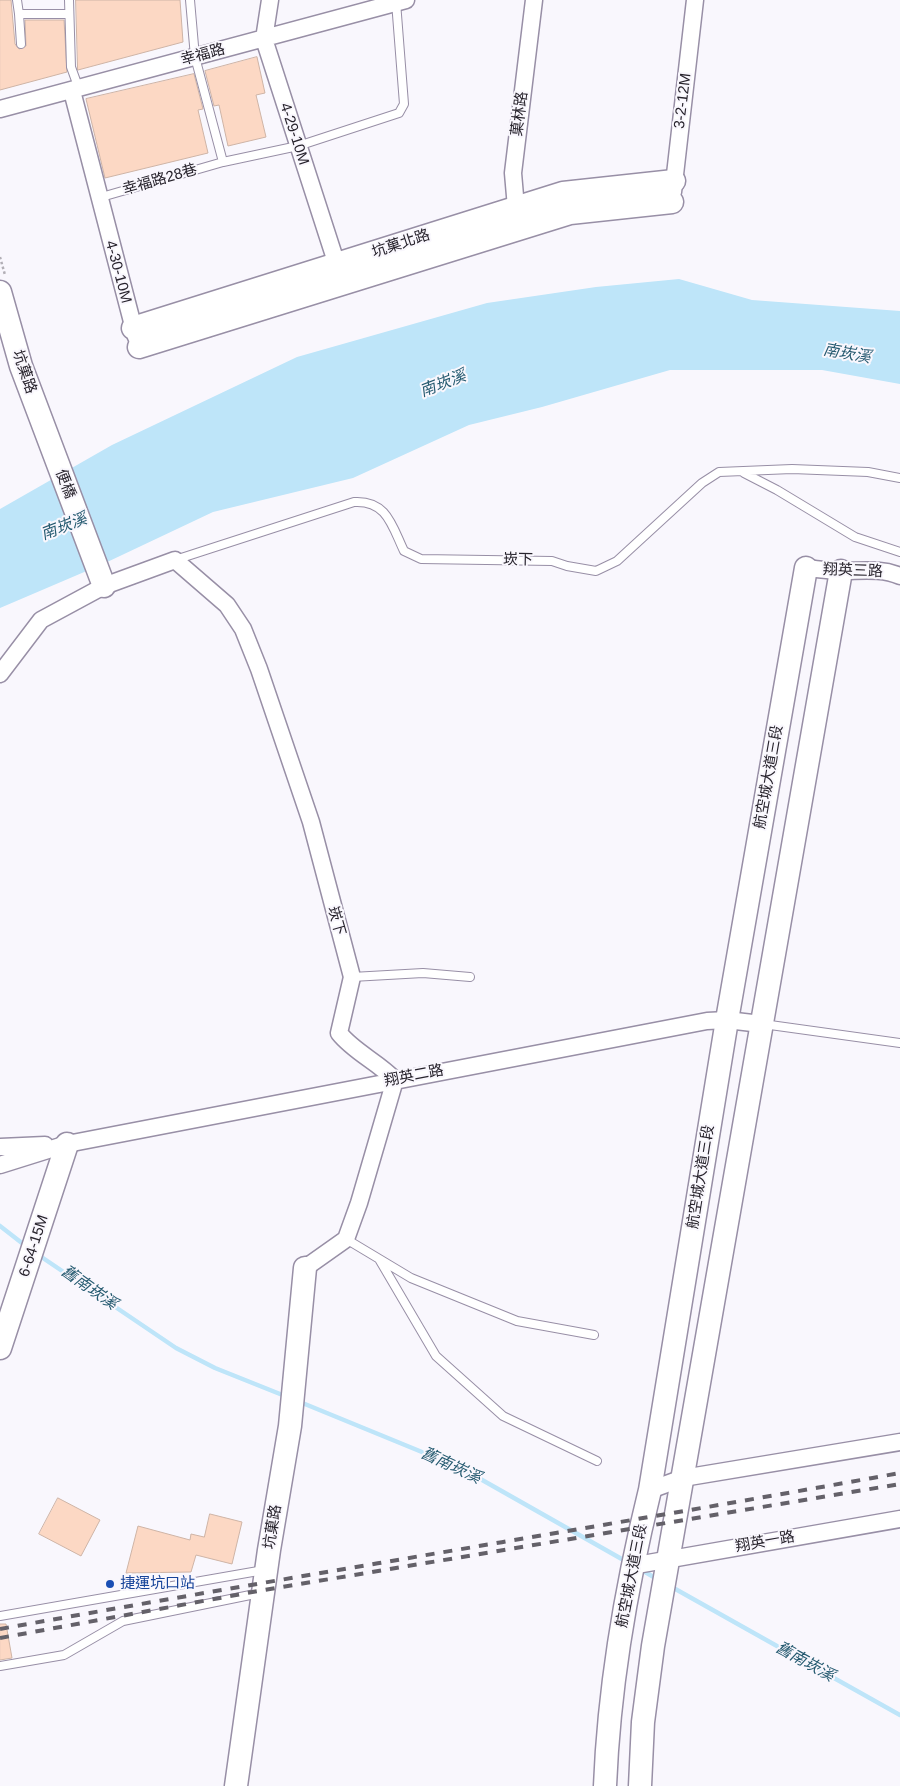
<!DOCTYPE html>
<html>
<head>
<meta charset="utf-8">
<style>
	body { margin:0 }
	canvas { display:block; background:#f9f7fd }
</style>
</head>
<body>
<canvas width="900" height="1786"></canvas>
<script>
const context = document.querySelector('canvas').getContext('2d');
context.lineJoin = 'round';
function fillPath(path, color) {
  context.fillStyle = color;
  context.fill(path, 'evenodd');
}
function stroke(path, color, width, dash) {
  context.strokeStyle = color;
  context.lineWidth = width;
  context.lineCap = dash ? 'butt' : 'round';
  context.setLineDash(dash || []);
  context.stroke(path);
}
function drawText(font, color, halo, rows, align = 'center') {
  context.font = font + ' Helvetica,"Noto Sans TC",sans-serif';
  context.lineWidth = 4;
  context.setLineDash([]);
  context.textBaseline = 'middle';
  context.strokeStyle = halo;
  context.fillStyle = color;
  for (const [text, x, y, turn = 0] of rows) {
    context.save();
    context.translate(x, y);
    context.rotate((+turn || 0) * Math.PI / 180);
    context.textAlign = isNaN(turn) ? turn : align;
    if (halo) context.strokeText(text, 0, 0);
    context.fillText(text, 0, 0);
    context.restore();
  }
}
const water = new Path2D(`
	M679 279 752 300 900 311V384L822 370H670L542 407 469 425 353 478 213 512 103 564 0 608V509L112 445 297 357 487 303 596 287Z`);
const stream = new Path2D(`
	M0 1226 27 1247
	M37 1254 176 1348 215 1368 285 1396
	M300 1402 461 1468 627 1562
	M640 1569 657 1579
	M670 1586 900 1715`);
const building = new Path2D(`
	M0 0H11L15 44 19 49 26 46 25 20H64L67 72 0 90Z
	M76 0H180L183 42 78 70Z
	M257 57 265 93 256 95 266 137 228 146 219 105 214 106 205 71Z
	M194 74 203 109 198 110 208 153 105 178 86 99Z
	M58 1498 100 1520 81 1556 39 1534Z
	M210 1514 242 1522 232 1564 196 1555 191 1572 126 1573 138 1526 190 1540 191 1534 204 1537Z
	M0 1624H6L12 1658 0 1660Z`);
const path = new Path2D(`
	M0 257 5 275`);
const lane = new Path2D(`
	M17 0 19 14
	M69 0 71 67 79 89
	M21 44 19 14H69
	M223 162 298 146 399 113 404 104 396 2
	M98 198 223 162 195 57 190 0
	M744 473 777 490 855 537 900 552
	M175 560 354 502C387 500 392 526 404 551L421 559 552 561 567 566 596 571 617 561 702 483 719 472 792 469 868 472 900 478
	M352 977 423 973 470 977
	M763 1024 900 1043
	M346 1239 411 1278 517 1321 594 1335
	M379 1259 436 1356 503 1416 597 1461
	M0 1616 264 1570
	M0 1666 64 1655 123 1621 260 1593`);
const street = new Path2D(`
	M270 0 264 39 337 265
	M72 91 136 337
	M0 109 406 0
	M673 192 695 0
	M517 219 513 173 534 0
	M806 568C817 569 830 571 841 571 862 571 881 568 900 576
	M0 674 41 620 104 586 175 560 227 605 243 629 259 669 311 822 352 977 339 1033C354 1052 378 1062 395 1080L359 1203 346 1239 305 1268
	M0 1147 45 1145
	M0 1165 67 1144 707 1021 727 1020 761 1024
	M650 1490 683 1478 900 1442
	M631 1566 900 1519`);
const secondary = new Path2D(`
	M0 292 21 366 104 586
	M133 328 563 193 674 181
	M139 347 570 213 672 202
	M0 1348 67 1144
	M236 1786 269 1550 290 1426 305 1268
	M605 1786C609 1686 626 1587 650 1490L727 1020 806 568
	M640 1786 643 1722 653 1646 841 571`);
const rail = new Path2D(`
	M0 1629C300 1575 600 1527 900 1473
	M0 1638 258 1591 900 1484`);
const markers = [
	[110,1584,5,"#1a4fb4"]
];
const streetNames = [
	["幸福路",203,55,-15],
	["3-2-12M",683,101,-83],
	["菓林路",520,114,-83],
	["4-29-10M",294,134,72],
	["幸福路28巷",160,180,-16],
	["坑菓北路",401,244,-18],
	["4-30-10M",118,272,75],
	["坑菓路",24,372,71],
	["便橋",65,484,69],
	["崁下",518,560,1],
	["翔英三路",853,571,2],
	["航空城大道三段",769,777,-80],
	["崁下",336,921,74],
	["翔英二路",414,1076,-11],
	["航空城大道三段",701,1177,-81],
	["6-64-15M",34,1246,-72],
	["坑菓路",273,1527,-81],
	["翔英一路",765,1542,-10],
	["航空城大道三段",632,1576,-79]
];
const transitNames = [
	["捷運坑口站",120,1584]
];
const waterNames = [
	["南崁溪",847,354,10],
	["南崁溪",443,384,-21],
	["南崁溪",64,527,-21],
	["舊南崁溪",89,1288,35],
	["舊南崁溪",451,1466,25],
	["舊南崁溪",805,1662,29]
];
fillPath(water, '#bee5f9');
stroke(stream, '#bee5f9', 4.5);
fillPath(building, '#fcd8c4');
stroke(building, '#ceb4a6', 1);
stroke(lane, '#988fa6', 10);
stroke(street, '#988fa6', 19);
stroke(secondary, '#988fa6', 25);
stroke(path, '#b2afb6', 2.5, [2.5, 2.5]);
stroke(lane, '#fff', 8);
stroke(street, '#fff', 16);
stroke(secondary, '#fff', 22);
stroke(rail, '#646169', 4, [9, 9]);
for (const [x, y, r, color] of markers) {
  const dot = new Path2D();
  dot.arc(x, y, r, 0, 2 * Math.PI);
  context.fillStyle = color;
  context.fill(dot);
  stroke(dot, '#f9f7fd', 2);
}
drawText('15px', '#27232c', '#f9f7fd', streetNames);
drawText('15px', '#164399', '#f9f7fd', transitNames, 'left');
drawText('italic 16px', '#255a70', '#f9f7fd', waterNames);
</script>
</body>
</html>
